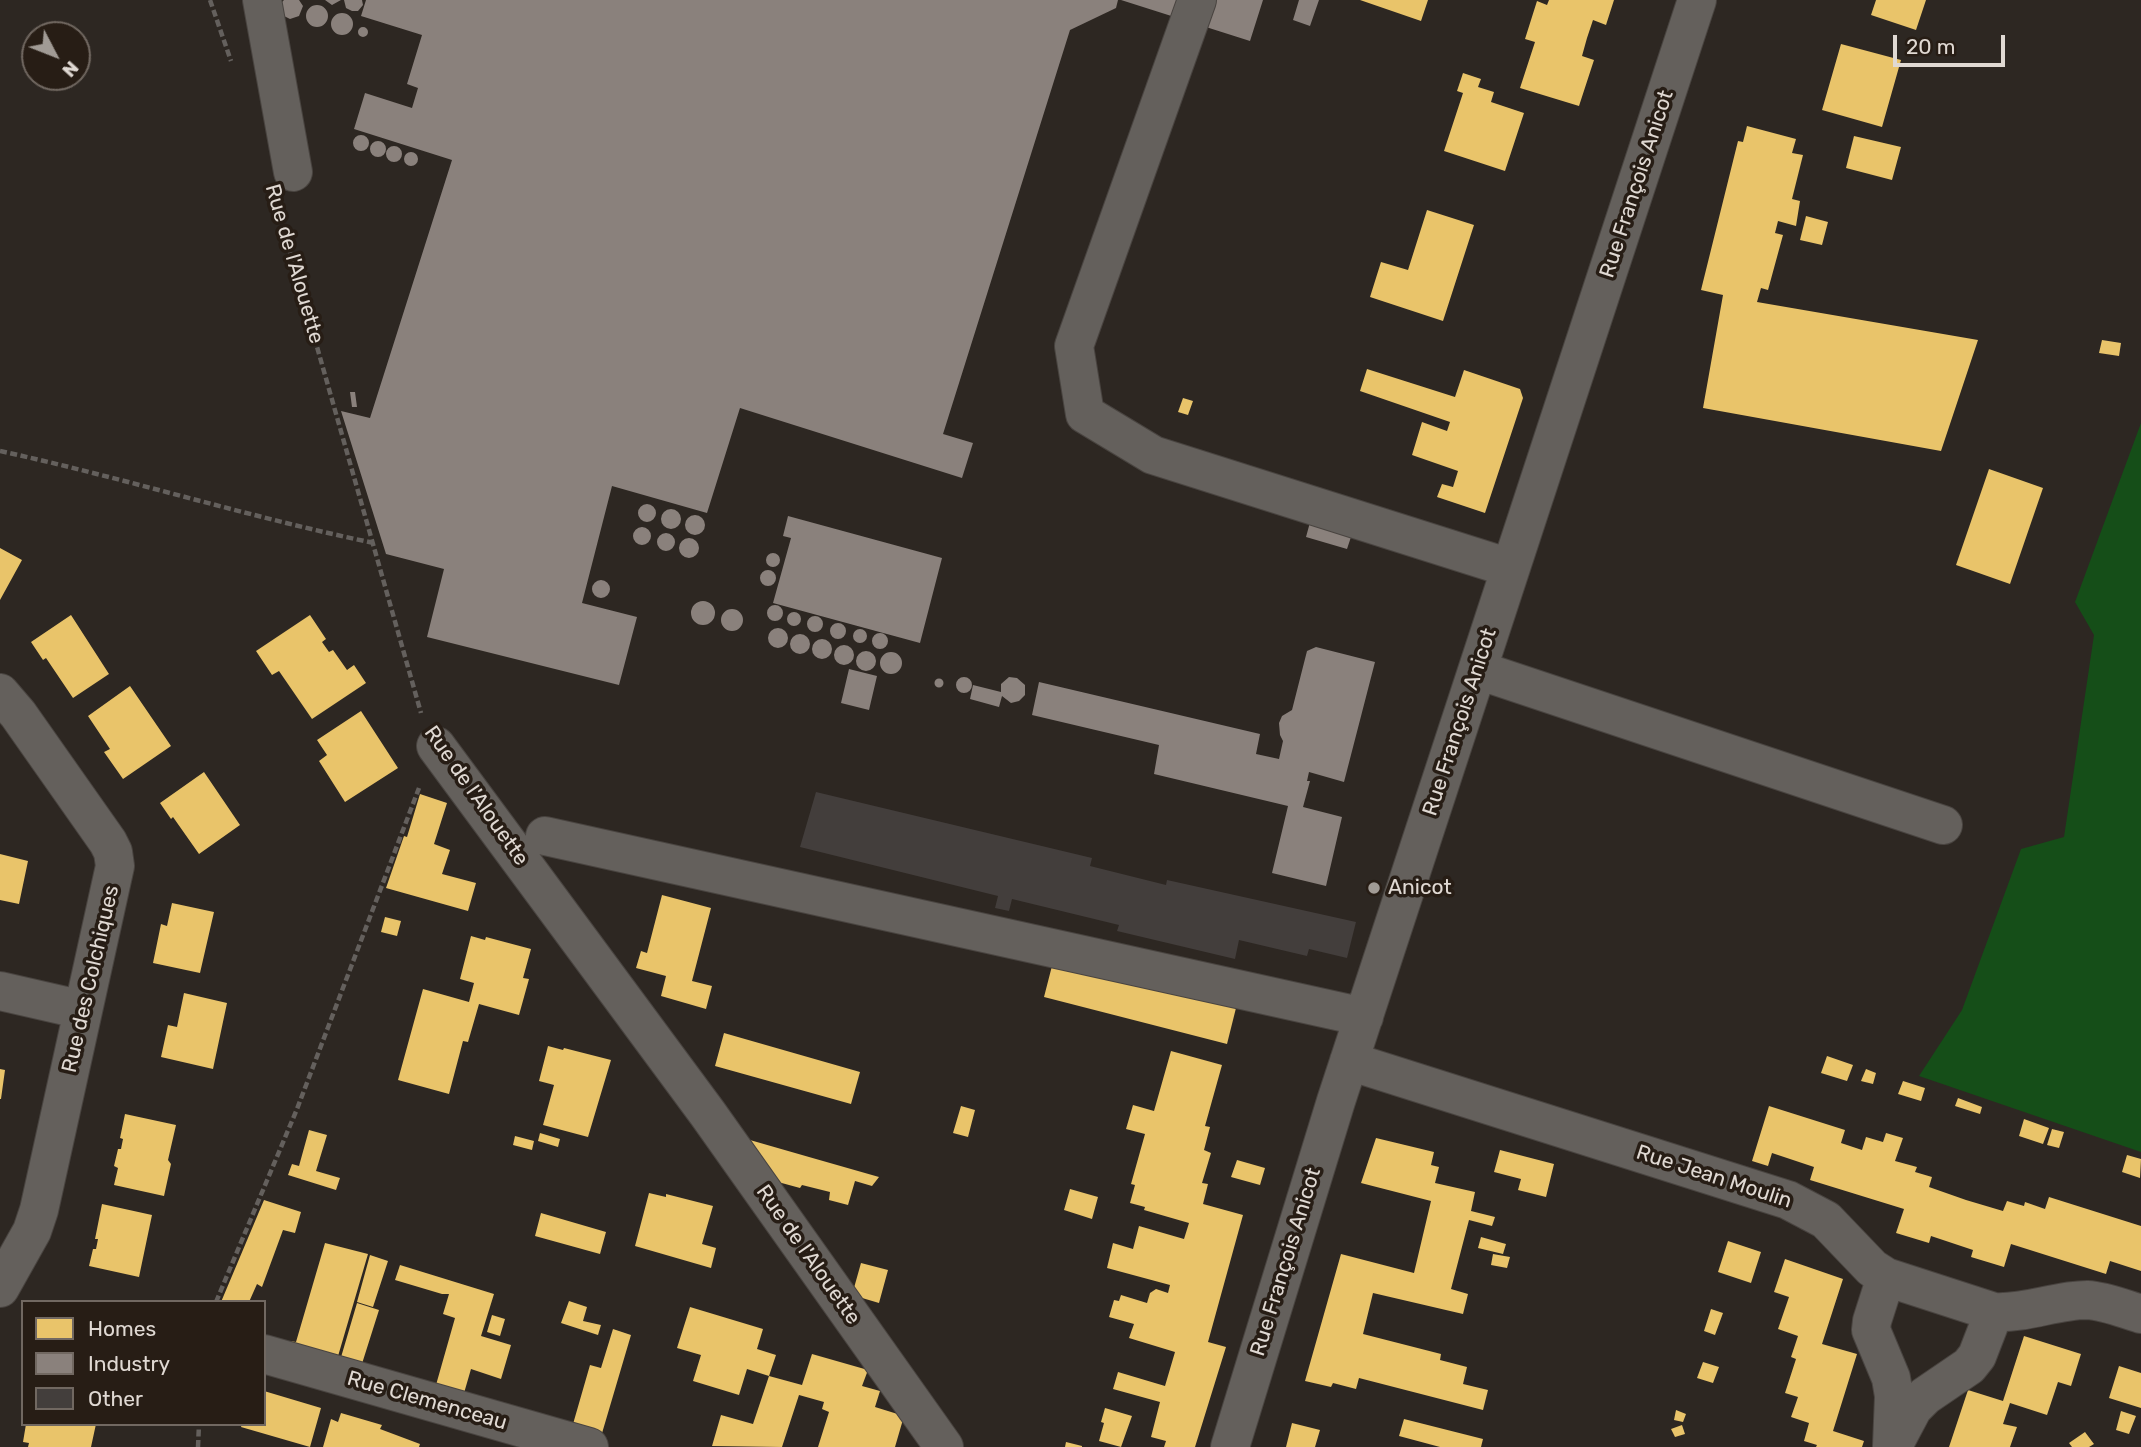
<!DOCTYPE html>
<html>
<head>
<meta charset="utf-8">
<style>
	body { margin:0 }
	#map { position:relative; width:2141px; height:1447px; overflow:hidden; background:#2d2722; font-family:Rubik,sans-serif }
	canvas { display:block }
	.legend { position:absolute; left:21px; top:1300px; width:245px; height:126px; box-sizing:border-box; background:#271d15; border:2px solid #716861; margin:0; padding:9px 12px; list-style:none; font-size:21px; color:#e0d9d3 }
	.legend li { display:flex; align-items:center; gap:14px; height:35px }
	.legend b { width:35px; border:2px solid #716861 }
	.north { position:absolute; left:21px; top:21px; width:70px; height:70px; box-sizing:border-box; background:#271d15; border:2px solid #716861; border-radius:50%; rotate:132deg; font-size:19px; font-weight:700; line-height:28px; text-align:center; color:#e0d9d3 }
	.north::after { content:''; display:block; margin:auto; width:24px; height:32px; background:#a19b95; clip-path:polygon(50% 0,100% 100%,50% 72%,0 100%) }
	.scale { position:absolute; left:1893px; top:35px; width:112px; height:32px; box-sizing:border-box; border:4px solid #e0d9d3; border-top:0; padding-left:9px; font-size:21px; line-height:24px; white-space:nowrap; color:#e0d9d3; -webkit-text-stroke:5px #271d15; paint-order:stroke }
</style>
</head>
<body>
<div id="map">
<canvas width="2141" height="1447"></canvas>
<ul class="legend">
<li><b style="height:19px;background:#e9c46a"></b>Homes</li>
<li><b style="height:19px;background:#8a817c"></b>Industry</li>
<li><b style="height:19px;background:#433e3c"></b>Other</li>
</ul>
<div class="north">N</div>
<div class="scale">20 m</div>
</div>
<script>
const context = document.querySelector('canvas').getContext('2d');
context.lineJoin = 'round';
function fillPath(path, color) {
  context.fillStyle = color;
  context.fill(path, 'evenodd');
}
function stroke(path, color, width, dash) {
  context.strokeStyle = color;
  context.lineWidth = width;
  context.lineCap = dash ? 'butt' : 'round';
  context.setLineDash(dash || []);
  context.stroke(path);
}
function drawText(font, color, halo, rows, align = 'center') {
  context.font = font + ' Rubik,sans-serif';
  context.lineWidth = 7;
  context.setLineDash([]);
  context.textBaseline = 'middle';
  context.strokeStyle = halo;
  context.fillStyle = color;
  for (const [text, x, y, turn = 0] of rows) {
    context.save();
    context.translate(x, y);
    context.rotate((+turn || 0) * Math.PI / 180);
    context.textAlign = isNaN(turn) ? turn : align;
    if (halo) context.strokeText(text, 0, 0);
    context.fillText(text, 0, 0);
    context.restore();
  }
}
const green = new Path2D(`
	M2141 423V1152L1919 1076 1962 1010 2021 849 2064 837 2094 635 2075 602Z`);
const homes = new Path2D(`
	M1360 0H1428L1421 21Z
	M1549 0H1614L1606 25 1593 20 1587 38 1582 56 1594 60 1579 106 1520 88 1535 42 1525 39 1537 1 1547 5Z
	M1876 0H1926L1916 30 1871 15Z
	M1841 44 1901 60 1882 127 1822 110Z
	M1463 73 1481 79 1478 87 1494 92 1491 102 1524 113 1505 171 1444 151 1463 93 1457 91Z
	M1747 126 1796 139 1792 153 1803 155 1792 199 1800 201 1796 226 1778 221 1775 233 1783 235 1768 290 1761 288 1757 302 1978 340 1941 451 1703 408 1723 295 1701 290 1738 141 1743 142Z
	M1854 136 1901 147 1892 180 1846 168Z
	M1427 210 1474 225 1443 321 1370 297 1381 262 1408 270Z
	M1806 216 1828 222 1822 245 1800 240Z
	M2102 340 2121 343 2119 356 2099 353Z
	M1367 369 1455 397 1464 370 1520 389 1523 398 1485 513 1437 497 1442 484 1453 487 1458 471 1412 455 1422 422 1447 431 1450 422 1360 391Z
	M1183 398 1193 401 1188 415 1178 412Z
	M1989 469 2043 488 2010 584 1956 565Z
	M0 548 22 560 0 600Z
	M71 615 109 674 73 698 46 658 43 660 31 642Z
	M310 615 326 639 322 642 329 652 333 650 347 670 354 665 366 683 312 719 279 671 272 675 256 651Z
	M130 686 171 746 123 779 104 752 110 749 88 716Z
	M361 711 398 768 345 802 319 761 327 755 317 740Z
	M204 772 240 825 199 854 173 817 171 819 160 803Z
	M420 794 447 803 434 844 450 850 442 874 476 883 468 911 386 888 404 836 407 837Z
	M0 854 28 861 19 904 0 900Z
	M662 895 711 908 692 981 712 986 706 1009 661 996 666 976 636 968 641 951 647 953Z
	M172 903 214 912 200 973 153 963 161 924 167 926Z
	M385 917 401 921 397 936 381 932Z
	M471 936 485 940 486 937 531 949 523 978 529 979 519 1015 479 1004 468 1042 463 1041 449 1094 398 1080 423 989 469 1002 474 983 460 979Z
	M1053 962 1236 1008 1227 1044 1044 997Z
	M184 993 227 1003 213 1069 161 1057 168 1025 177 1027Z
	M724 1033 860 1072 851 1104 715 1066Z
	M548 1046 563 1050 564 1048 611 1060 588 1137 543 1125 554 1085 539 1081Z
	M1171 1051 1222 1065 1205 1126 1210 1127 1204 1150 1211 1153 1202 1183 1208 1184 1203 1204 1243 1215 1208 1342 1226 1347 1195 1447H1164L1166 1441 1151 1437 1160 1402 1113 1389 1118 1372 1165 1386 1175 1352 1129 1338 1134 1324 1109 1317 1114 1300 1119 1301 1121 1295 1147 1303 1150 1293 1156 1289 1168 1293 1170 1285 1107 1268 1113 1243 1133 1249 1139 1226 1184 1239 1189 1223 1144 1210 1145 1207 1130 1203 1135 1185 1131 1184 1145 1134 1126 1129 1133 1105 1154 1111Z
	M1827 1056 1853 1065 1847 1081 1821 1073Z
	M0 1069 5 1070 1 1099H0Z
	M1866 1069 1876 1073 1873 1084 1861 1081Z
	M1903 1081 1925 1088 1921 1101 1898 1094Z
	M1958 1098 1982 1107 1980 1114 1955 1106Z
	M961 1106 975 1110 968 1137 953 1133Z
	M1769 1106 1845 1130 1841 1143 1862 1150 1866 1137 1883 1142 1886 1133 1903 1138 1895 1161 1917 1167 1915 1172 1932 1177 1929 1187 1966 1200 2003 1211 2007 1201 2024 1206 2025 1202 2045 1209 2049 1197 2141 1226V1271L2110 1261 2106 1274 2011 1244 2004 1267 1971 1257 1973 1250 1931 1236 1929 1243 1896 1233 1904 1209 1810 1180 1814 1167 1772 1153 1768 1166 1752 1161Z
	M125 1114 176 1125 168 1160 171 1164 164 1196 114 1185 118 1168 114 1166 118 1149H121L123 1139 120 1138Z
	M2024 1119 2049 1128 2043 1144 2019 1136Z
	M2052 1129 2064 1132 2059 1148 2047 1145Z
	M309 1130 327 1135 316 1171 340 1178 336 1190 288 1175 292 1164 299 1166Z
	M540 1133 560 1139 558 1147 538 1141Z
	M515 1136 534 1141 532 1150 513 1145Z
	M736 1136 809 1157 879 1177 872 1186 855 1181 848 1205 829 1200 830 1192 802 1185 800 1188 767 1179Z
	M1376 1138 1434 1152 1431 1165 1439 1167 1435 1183 1475 1192 1471 1211 1495 1217 1492 1226 1469 1220 1451 1289 1468 1294 1463 1314 1373 1293 1363 1334 1441 1354 1440 1360 1467 1367 1463 1384 1488 1390 1483 1410 1359 1378 1356 1389 1333 1383 1331 1387 1305 1381 1341 1254 1414 1273 1431 1201 1361 1183Z
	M1500 1150 1554 1164 1546 1197 1518 1190 1521 1179 1494 1172Z
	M2127 1155 2141 1159 2140 1178 2122 1172Z
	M1237 1160 1265 1168 1260 1185 1231 1177Z
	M1070 1189 1098 1197 1092 1219 1064 1210Z
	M649 1193 666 1197V1194L713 1206 702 1244 716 1248 711 1268 635 1246Z
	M264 1200 301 1212 295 1233 283 1230 262 1287 257 1284 249 1302H221Z
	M102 1204 152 1215 139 1277 89 1266 93 1249H96L98 1239H95Z
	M541 1213 606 1232 600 1254 535 1236Z
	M1481 1237 1506 1244 1503 1254 1478 1248Z
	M1728 1241 1761 1252 1751 1283 1718 1272Z
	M325 1243 368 1254 336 1363 288 1349 290 1341 296 1342Z
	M1493 1254 1510 1257 1507 1268 1491 1265Z
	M370 1255 388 1261 373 1307 357 1302Z
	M1785 1259 1843 1279 1822 1344 1857 1354 1833 1431 1864 1441 1862 1447H1816L1817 1445 1804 1441 1809 1423 1791 1417 1798 1397 1785 1393 1796 1359 1791 1357 1798 1336 1778 1329 1789 1297 1774 1292Z
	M861 1263 888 1270 879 1303 852 1295Z
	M400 1265 494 1294 481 1336 511 1345 501 1379 471 1369 462 1400 434 1392 455 1318 443 1314 449 1294H442L395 1280Z
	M569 1301 587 1307 583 1321 601 1325 598 1335 561 1323Z
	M357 1303 379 1310 360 1370 339 1364Z
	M690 1307 763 1329 757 1349 776 1355 769 1376 802 1385 812 1354 868 1370 862 1386 880 1391 875 1407 904 1416 895 1447H818L829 1412 822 1409 824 1402 799 1395 782 1447 712 1446 721 1415 753 1424 769 1376 747 1369 739 1395 693 1381 701 1355 677 1348Z
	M1711 1309 1723 1313 1715 1335 1704 1331Z
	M492 1315 505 1319 500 1336 487 1332Z
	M613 1329 631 1335 600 1440 571 1431 590 1365 601 1368Z
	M2024 1336 2081 1354 2071 1386 2058 1382 2047 1415 2010 1403 2003 1424 2017 1427 2010 1447H1949L1968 1390 2003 1401Z
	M1703 1362 1719 1367 1713 1383 1697 1378Z
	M2119 1366 2141 1373V1408L2109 1398Z
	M264 1391 321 1408 310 1447 241 1427 242 1424H264Z
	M1105 1408 1132 1416 1121 1447 1099 1441 1104 1423 1101 1422Z
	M1676 1410 1686 1414 1683 1422 1674 1420Z
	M2121 1411 2136 1416 2129 1434 2116 1430Z
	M341 1413 382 1425 380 1429 420 1444 419 1447H323L331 1419 338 1422Z
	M1404 1419 1483 1439 1481 1447H1440L1399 1436Z
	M1292 1423 1320 1430 1315 1447H1286Z
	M26 1424H96L91 1447H28L29 1443 23 1442Z
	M1682 1425 1685 1434 1675 1437 1671 1429Z
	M2085 1432 2094 1444 2089 1447H2072L2069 1443Z
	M1066 1442 1082 1446V1447H1065Z`);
const industry = new Path2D(`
	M284 0H299L303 6 299 16 290 19 284 16 281 3Z
	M325 0H341L332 5Z
	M344 0H362L363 5 358 11H352L346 8Z
	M366 0H1118L1116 8 1070 30 943 434 973 443 962 478 740 408 707 513 612 486 582 603 637 617 619 685 427 637 444 569 386 554 341 411 370 418 452 160 354 129 365 93 412 108 418 88 407 84 422 35 361 16Z
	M1121 0H1263L1250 41Z
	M1299 0H1319L1310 26 1293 20Z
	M306 16a11 11 0 1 1 22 0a11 11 0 1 1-22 0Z
	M331 24a11 11 0 1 1 22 0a11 11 0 1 1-22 0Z
	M358 32a5 5 0 1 1 10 0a5 5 0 1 1-10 0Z
	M353 143a8 8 0 1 1 16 0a8 8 0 1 1-16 0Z
	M370 149a8 8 0 1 1 16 0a8 8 0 1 1-16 0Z
	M386 154a8 8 0 1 1 16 0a8 8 0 1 1-16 0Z
	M404 159a7 7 0 1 1 14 0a7 7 0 1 1-14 0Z
	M350 392H355L357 407H352Z
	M638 513a9 9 0 1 1 18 0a9 9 0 1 1-18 0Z
	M661 519a10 10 0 1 1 20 0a10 10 0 1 1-20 0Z
	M685 525a10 10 0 1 1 20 0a10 10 0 1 1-20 0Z
	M1312 515 1354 528 1347 549 1306 537Z
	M788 516 942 558 920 643 773 603 791 538 783 536Z
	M633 536a9 9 0 1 1 18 0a9 9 0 1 1-18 0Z
	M657 542a9 9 0 1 1 18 0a9 9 0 1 1-18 0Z
	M679 548a10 10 0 1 1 20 0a10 10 0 1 1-20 0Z
	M766 560a7 7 0 1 1 14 0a7 7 0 1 1-14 0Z
	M760 578a8 8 0 1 1 16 0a8 8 0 1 1-16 0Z
	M592 589a9 9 0 1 1 18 0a9 9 0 1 1-18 0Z
	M691 613a12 12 0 1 1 24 0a12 12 0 1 1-24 0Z
	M767 613a8 8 0 1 1 16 0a8 8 0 1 1-16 0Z
	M721 620a11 11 0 1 1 22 0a11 11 0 1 1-22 0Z
	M787 619a7 7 0 1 1 14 0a7 7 0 1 1-14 0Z
	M807 624a8 8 0 1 1 16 0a8 8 0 1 1-16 0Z
	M830 631a8 8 0 1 1 16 0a8 8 0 1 1-16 0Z
	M768 638a10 10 0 1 1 20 0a10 10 0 1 1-20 0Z
	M853 636a7 7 0 1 1 14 0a7 7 0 1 1-14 0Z
	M872 641a8 8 0 1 1 16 0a8 8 0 1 1-16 0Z
	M790 644a10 10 0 1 1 20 0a10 10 0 1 1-20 0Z
	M812 649a10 10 0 1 1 20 0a10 10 0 1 1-20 0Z
	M834 655a10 10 0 1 1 20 0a10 10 0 1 1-20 0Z
	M1316 647 1375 662 1344 782 1309 772 1307 781H1310L1303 807 1342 817 1326 886 1272 873 1288 806 1154 774 1159 745 1032 715 1039 682 1260 734 1256 754 1279 759 1283 741 1280 735 1279 723 1282 716 1292 710 1307 651Z
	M856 661a10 10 0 1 1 20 0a10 10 0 1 1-20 0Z
	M880 663a11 11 0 1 1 22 0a11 11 0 1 1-22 0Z
	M849 669 877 676 869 710 841 703Z
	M956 685a8 8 0 1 1 16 0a8 8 0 1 1-16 0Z
	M1009 677 1017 678 1025 685V695L1019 701 1011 703 1002 696 999 707 970 699 973 685 1001 692V684Z
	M934.5 683a4.5 4.5 0 1 1 9 0a4.5 4.5 0 1 1-9 0Z`);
const building = new Path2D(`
	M816 792 1092 858 1090 866 1166 885 1167 880 1356 922 1347 958 1309 949 1307 956 1239 940 1235 959 1117 931 1119 925 1012 899 1009 911 995 908 998 896 800 847Z`);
const path = new Path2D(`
	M210 0 231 61
	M277 206 421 713
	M0 451C125 478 248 517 374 543
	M216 1302 297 1109 419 788
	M198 1447 199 1424`);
const minor = new Path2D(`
	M262 0 293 172
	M1197 0 1074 346 1085 414 1153 455 1510 568
	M1478 670 1943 825
	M0 693 18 714 108 842 113 852 115 866 39 1210 32 1231 0 1288
	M436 746 708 1114 944 1447
	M545 836 1364 1017
	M0 991 83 1010
	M1349 1061 1788 1200 1826 1220 1872 1268 1886 1277 1994 1312C2026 1314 2056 1300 2087 1300 2106 1301 2124 1309 2141 1314
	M1886 1277 1872 1321 1871 1330 1891 1378 1894 1396 1892 1446
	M264 1354 589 1447
	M1895 1442 1913 1408 1925 1396 1969 1366 1977 1356 1994 1312
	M1230 1447 1336 1101 1697 0`);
const markers = [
	[1374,888,7,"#a19b95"]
];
const streetNames = [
	["Rue François Anicot",1637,184,-72],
	["Rue de l'Alouette",294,264,74],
	["Rue François Anicot",1460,722,-72],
	["Rue de l'Alouette",476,796,55],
	["Rue des Colchiques",91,979,-77],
	["Rue Jean Moulin",1714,1177,18],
	["Rue de l'Alouette",808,1255,55],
	["Rue François Anicot",1286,1262,-73],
	["Rue Clemenceau",427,1401,16]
];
const poiNames = [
	["Anicot",1388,888]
];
fillPath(green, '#154e18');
fillPath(homes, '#e9c46a');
fillPath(industry, '#8a817c');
fillPath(building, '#433e3c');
stroke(minor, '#494440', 40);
stroke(path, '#64605d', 4.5, [7, 3.5]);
stroke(minor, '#64605c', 38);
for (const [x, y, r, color] of markers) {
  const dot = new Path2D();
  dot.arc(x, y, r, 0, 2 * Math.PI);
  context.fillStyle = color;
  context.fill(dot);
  stroke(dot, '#271d15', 2.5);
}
drawText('21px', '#e0d9d3', '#271d15', streetNames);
drawText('21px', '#e0d9d3', '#271d15', poiNames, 'left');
</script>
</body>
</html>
